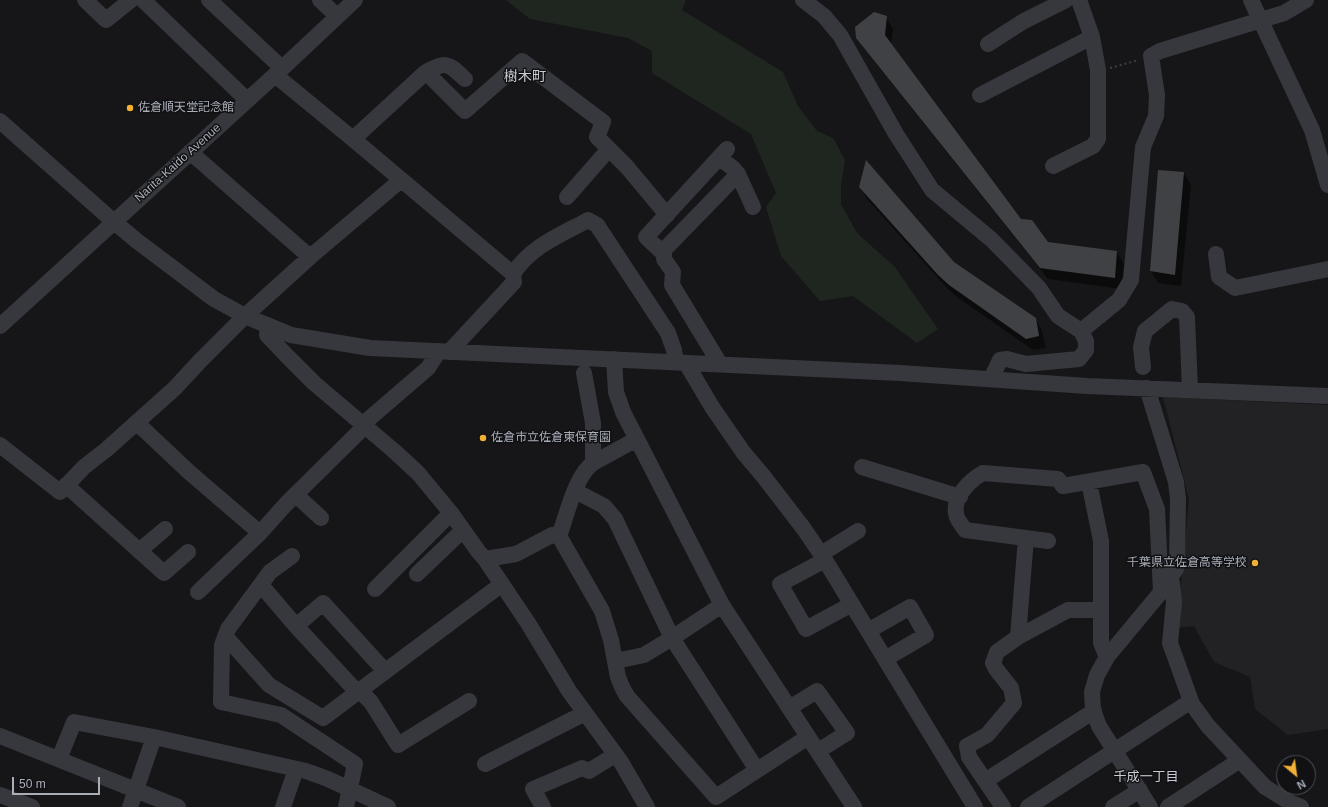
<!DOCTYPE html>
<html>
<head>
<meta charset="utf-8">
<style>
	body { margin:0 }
	#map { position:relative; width:1328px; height:807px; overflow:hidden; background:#161618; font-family:Helvetica,sans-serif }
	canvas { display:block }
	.north { position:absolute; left:1276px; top:755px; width:40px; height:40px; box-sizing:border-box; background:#111113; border:1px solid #4d4f55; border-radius:50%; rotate:151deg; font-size:11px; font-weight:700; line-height:16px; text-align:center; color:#a8adb8 }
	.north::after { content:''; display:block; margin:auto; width:14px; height:18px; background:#f2b134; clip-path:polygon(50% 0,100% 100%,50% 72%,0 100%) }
	.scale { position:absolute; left:12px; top:777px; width:88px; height:18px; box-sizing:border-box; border:2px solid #a8adb8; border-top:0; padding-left:5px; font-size:12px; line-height:14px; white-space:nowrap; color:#a8adb8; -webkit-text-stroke:3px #111113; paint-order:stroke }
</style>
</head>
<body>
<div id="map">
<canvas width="1328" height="807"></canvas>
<div class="north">N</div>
<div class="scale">50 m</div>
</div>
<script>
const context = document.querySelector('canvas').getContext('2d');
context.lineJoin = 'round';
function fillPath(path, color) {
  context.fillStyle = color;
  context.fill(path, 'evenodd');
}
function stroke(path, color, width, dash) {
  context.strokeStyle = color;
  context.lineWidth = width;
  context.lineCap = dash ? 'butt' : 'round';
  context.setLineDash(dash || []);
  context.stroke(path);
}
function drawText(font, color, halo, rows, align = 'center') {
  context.font = font + ' Helvetica,"Noto Sans JP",sans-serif';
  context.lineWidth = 3;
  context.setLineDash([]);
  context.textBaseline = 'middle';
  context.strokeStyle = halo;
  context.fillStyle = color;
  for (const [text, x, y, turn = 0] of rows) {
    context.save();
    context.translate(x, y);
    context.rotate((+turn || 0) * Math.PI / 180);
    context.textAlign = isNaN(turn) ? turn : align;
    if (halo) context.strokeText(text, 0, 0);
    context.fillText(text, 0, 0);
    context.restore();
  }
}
const built = new Path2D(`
	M1163 397 1328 405V729L1288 735 1255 709 1250 677 1214 662 1194 626 1177 628 1189 499Z`);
const green = new Path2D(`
	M506 0H686L682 10 783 72 798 106 817 131 833 138 845 160 841 184V204L857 233 895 267 938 329 917 343 853 296 820 301 781 256 766 207 776 193 751 134 652 73V51L628 38 530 19Z`);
const shadow = new Path2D(`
	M886 17 893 29 891 45 1020 220 1047 243 1117 252 1124 264 1121 289 1048 279 865 50 857 37Z
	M1184 173 1191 185 1181 286 1158 283 1151 271Z
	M860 187 953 262 1035 318 1042 331 1046 348 1033 350 957 297 946 287 867 199Z`);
const building = new Path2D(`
	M874 12 887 16 885 35 1021 219 1032 220 1048 242 1117 251 1115 278 1040 268 856 38 855 27Z
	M866 160 954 262 1036 318 1039 336 1026 339 949 285 938 275 859 187Z
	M1158 170 1184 172 1175 275 1150 271Z`);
const path = new Path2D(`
	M1110 68 1139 60`);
const minor = new Path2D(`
	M85 0 106 20 131 0
	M143 0 247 100
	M209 0 282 68
	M320 0 337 16
	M803 0 824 16 840 35 896 134 932 190 992 240 1039 288 1058 316 1081 331 1086 341V350L1079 359 1026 364 1007 359 1000 360 991 379
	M1251 0 1312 130 1328 185
	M988 44 1024 21 1066 0
	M426 72 465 111 522 61 603 122 597 137 627 167 667 215
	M275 75 353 139 513 274
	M980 95 1092 37
	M0 121 113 221 137 241 214 299 245 316 291 335 370 348 900 373 1087 386 1328 396
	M353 139 426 72C447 61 448 63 465 79
	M190 152 310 257
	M719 158 733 168 738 174 753 207
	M1053 166 1093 146 1098 139V70L1092 37 1079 0
	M567 197 609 149
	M664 254 646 237 727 149
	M1216 254 1219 277 1235 288 1328 269
	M268 325 267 335 288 357 314 383 393 450 418 473 451 513 478 551 485 559 516 554 552 535 559 536
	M0 326 275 75 355 0
	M1081 331 1119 300 1131 280 1143 147 1156 116 1157 95 1151 56 1160 51 1284 13 1306 0
	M449 352 514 282 513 274C531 246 559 236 588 220L597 225 668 333 674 350 676 362
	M614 359 616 392 623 412 722 605 854 807
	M686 363 712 407 743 452 764 477 804 529 825 560 975 807
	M720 364 672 285 673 272 664 259V250L738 174
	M1143 367 1141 347 1145 331 1172 309 1182 311 1187 317 1190 390
	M584 373 593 423V463
	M1147 388 1176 482 1178 499 1177 563 1176 569 1161 592 1107 657 1097 675 1092 692 1093 710 1099 726 1150 807
	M137 423 189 472 260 533
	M363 424 428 368 439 351
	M637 439 593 463C575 476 567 515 559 536L602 611 611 640 618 677 622 687 627 696 716 797 808 737
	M0 445 60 492 84 467 107 449 175 388 199 362 245 316 310 257 401 180
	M862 467 960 497
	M1089 482 1101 541V643L1107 657
	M66 485 164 573 188 552
	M575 491 604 506 615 519 672 638 757 770
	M296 495 321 518
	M1048 541 965 530C962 525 956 519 956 513 953 497 970 480 983 473L1058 479 1063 486 1143 472 1157 509 1161 592
	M139 551 165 529
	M821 554 858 531
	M292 556 270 572 228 629 222 645 221 702 281 715 355 764 346 807
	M485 559 528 623 569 691 621 762 647 807
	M825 560 780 584 806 629 852 604
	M417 574 463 530
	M1168 582 1172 583 1174 602 1170 643 1192 704 1208 726 1265 787 1291 803 1301 807
	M261 585 296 626 357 692
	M375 589 451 513
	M198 592 260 533 286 504 365 426
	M296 626 323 603 385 671
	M868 631 910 607 926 635 885 659
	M225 636 269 685 323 718 502 584
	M1018 637 1026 538
	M616 661 644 655 672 638 722 605
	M360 691 371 702 398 745 469 701
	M789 708 817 691 847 733 818 751
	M0 736 178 807
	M59 759 74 722 154 737 306 771 328 779 388 807
	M485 764 585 713
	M985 781 1094 711
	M0 795 32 807
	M130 807 154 737
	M283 807 296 769
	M543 807 533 789 582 768 589 771 615 755
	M1003 807 969 757 967 746 987 735 1014 703 1011 688 996 669 993 663 997 652 1018 637 1068 610H1101
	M1028 807 1191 701
	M1113 807 1140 790
	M1168 807 1240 760`);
const markers = [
	[130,108,4,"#f2b134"],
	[483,438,4,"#f2b134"],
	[1255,563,4,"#f2b134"]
];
const poiNames = [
	["佐倉順天堂記念館",138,108],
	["佐倉市立佐倉東保育園",491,438],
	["千葉県立佐倉高等学校",1247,563,"right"]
];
const streetNames = [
	["Narita-Kaido Avenue",178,163,-42]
];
const neighbourhoodNames = [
	["千成一丁目",1146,777]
];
const quarterNames = [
	["樹木町",525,77]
];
fillPath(built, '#222225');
fillPath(green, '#1e261f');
fillPath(shadow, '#0007');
fillPath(building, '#404145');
stroke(path, '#3d3f44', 2, [2, 3]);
stroke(minor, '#37383d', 16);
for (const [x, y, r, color] of markers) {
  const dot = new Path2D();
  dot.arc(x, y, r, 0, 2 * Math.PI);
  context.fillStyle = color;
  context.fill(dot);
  stroke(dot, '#111113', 1.5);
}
drawText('12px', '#a8adb8', '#111113', poiNames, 'left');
drawText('12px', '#a8adb8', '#111113', streetNames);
drawText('13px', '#c9ccd4', '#111113', neighbourhoodNames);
drawText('14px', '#c9ccd4', '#111113', quarterNames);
</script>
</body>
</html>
